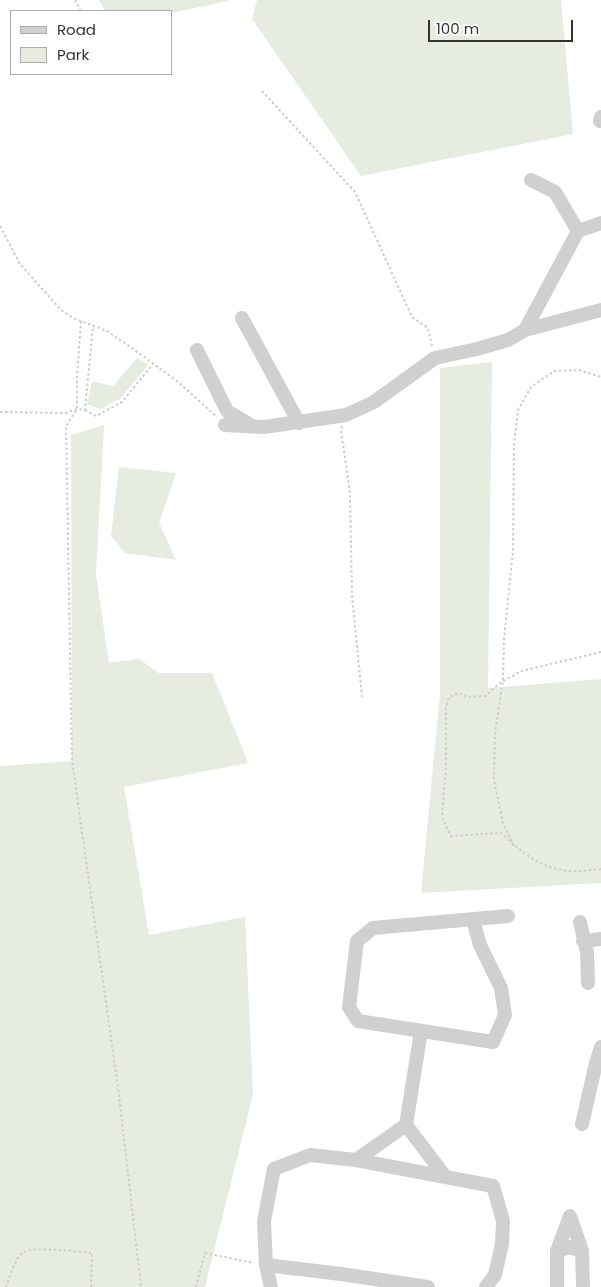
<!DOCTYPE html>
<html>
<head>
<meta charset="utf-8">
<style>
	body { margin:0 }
	#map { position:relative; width:601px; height:1287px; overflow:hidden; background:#fff; font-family:Poppins,sans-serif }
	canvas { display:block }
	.legend { position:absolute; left:10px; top:10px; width:162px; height:65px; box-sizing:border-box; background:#fff; border:1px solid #adadad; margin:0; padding:6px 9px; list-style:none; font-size:15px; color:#333 }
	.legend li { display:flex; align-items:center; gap:10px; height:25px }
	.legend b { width:25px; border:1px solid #adadad }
	.scale { position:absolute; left:428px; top:20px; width:145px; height:22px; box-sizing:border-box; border:2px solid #333; border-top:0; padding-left:6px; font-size:15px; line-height:18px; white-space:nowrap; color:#333; -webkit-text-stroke:4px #fff; paint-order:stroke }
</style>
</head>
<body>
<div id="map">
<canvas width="601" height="1287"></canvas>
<ul class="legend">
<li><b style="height:6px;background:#d0d0d0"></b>Road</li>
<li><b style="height:14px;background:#e6ecdf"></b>Park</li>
</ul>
<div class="scale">100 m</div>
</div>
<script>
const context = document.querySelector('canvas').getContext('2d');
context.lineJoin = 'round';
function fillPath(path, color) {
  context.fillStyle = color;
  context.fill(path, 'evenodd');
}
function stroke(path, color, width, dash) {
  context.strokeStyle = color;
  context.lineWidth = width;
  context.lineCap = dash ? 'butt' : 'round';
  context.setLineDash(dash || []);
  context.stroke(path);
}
const green = new Path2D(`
	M99 0H229L228 1 171 13V11H105Z
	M257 0H561L573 134 361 176 252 19Z
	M137 358 149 364 120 399 100 409 87 404 92 381 113 386Z
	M492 362 488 688 601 679V883L421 893 440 693V368Z
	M104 425 96 575 109 663 139 659 159 673H212L248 763 124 787 149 935 245 917 253 1095 205 1287H0V766L72 761 71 435Z
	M119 467 176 473 159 523 176 560 125 553 111 536Z`);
const path = new Path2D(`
	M75 0 81 11
	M262 91 355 192 412 317 428 328 432 346
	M0 226 20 264 61 310 73 318 107 331 132 348 177 381 217 417
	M81 321 77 377V409L66 426 72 761 119 1095 141 1287
	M85 410 96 416 122 402 153 364
	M0 412 66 413 77 409 85 410 93 326
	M342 426 341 431 350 493 352 595 362 697
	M601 652 521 671 500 683 485 696 467 697 459 693 449 697 446 708V764L442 817 451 836 501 833C520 851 541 869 569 871 579 872 591 870 601 869
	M514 846 503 823 494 780 495 733 503 680 504 639 513 551 514 444 518 410 531 387 554 371 579 370 601 377
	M6 1287C9 1279 16 1255 24 1252 34 1246 78 1252 92 1253L91 1287
	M196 1287 205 1253 254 1263`);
const minor = new Path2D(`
	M600 121 601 117
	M531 180 555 192 578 231
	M242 318 299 423
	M525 330 578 231 601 223
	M197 350 227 411 249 424
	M225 425 264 427 346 415 374 402 435 358 477 349 508 340 525 330 601 310
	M473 920 480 945 501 988 505 1015 493 1042 358 1021 349 1007 357 941 373 928 508 916
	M580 922 587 952 588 983
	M583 941 601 939
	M582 1124 596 1063 601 1047
	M406 1125 421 1031
	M356 1160 406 1125 444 1175
	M557 1251 570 1216 582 1251
	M266 1265 271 1287
	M428 1287 341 1274 266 1265 264 1221 274 1169 310 1155 356 1160 493 1186 503 1221 502 1244 495 1275 486 1287
	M557 1287V1251L570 1247 582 1251 583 1287`);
fillPath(green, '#e6ecdf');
stroke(path, '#cdcdcd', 2, [2.5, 2.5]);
stroke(minor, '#d0d0d0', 14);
</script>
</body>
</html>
